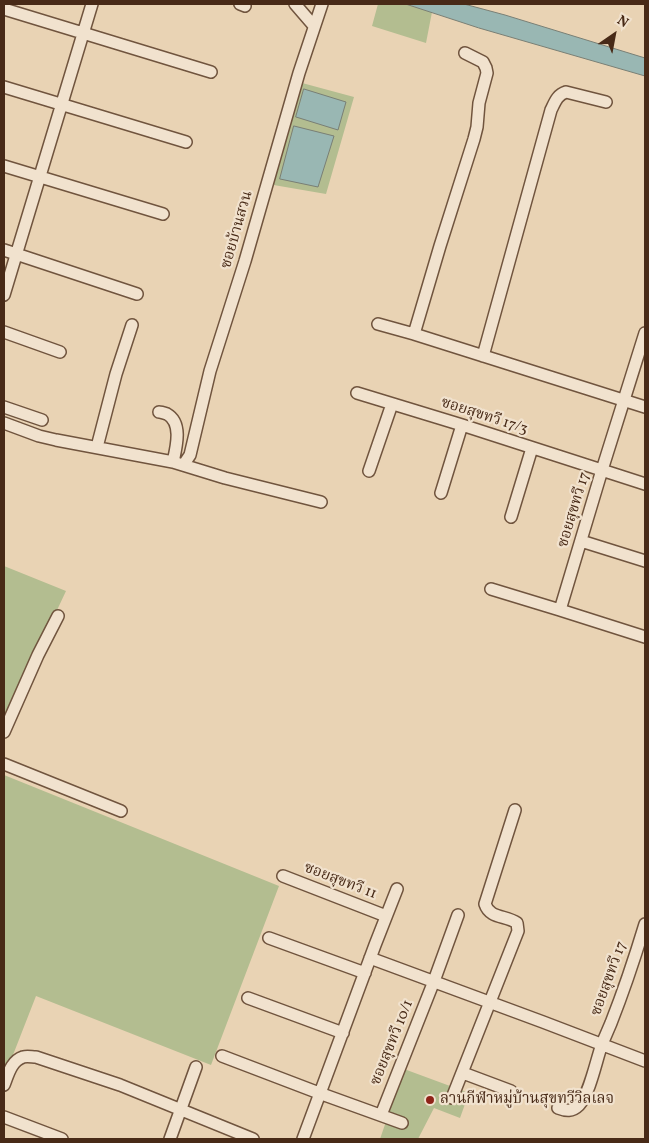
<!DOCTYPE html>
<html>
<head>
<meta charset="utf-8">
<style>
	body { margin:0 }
	#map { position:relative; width:649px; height:1143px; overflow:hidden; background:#e9d3b4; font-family:Vollkorn,serif }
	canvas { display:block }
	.frame { position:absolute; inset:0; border:5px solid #482a17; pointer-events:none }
	.north { position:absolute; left:589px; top:10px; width:50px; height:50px; -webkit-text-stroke:4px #f1e2ce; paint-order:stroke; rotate:33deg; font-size:14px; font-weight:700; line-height:20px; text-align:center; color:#482a17 }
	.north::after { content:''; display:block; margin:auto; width:18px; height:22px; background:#482a17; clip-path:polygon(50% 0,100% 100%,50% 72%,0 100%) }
</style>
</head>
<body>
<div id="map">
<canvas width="649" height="1143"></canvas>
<div class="frame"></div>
<div class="north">N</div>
</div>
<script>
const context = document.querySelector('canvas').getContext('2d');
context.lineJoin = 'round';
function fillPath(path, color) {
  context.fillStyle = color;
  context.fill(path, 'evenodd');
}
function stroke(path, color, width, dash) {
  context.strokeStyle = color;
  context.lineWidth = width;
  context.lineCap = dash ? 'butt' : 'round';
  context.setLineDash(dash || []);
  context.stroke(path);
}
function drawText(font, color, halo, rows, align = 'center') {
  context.font = font + ' Vollkorn,"Noto Serif Thai",serif';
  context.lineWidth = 4.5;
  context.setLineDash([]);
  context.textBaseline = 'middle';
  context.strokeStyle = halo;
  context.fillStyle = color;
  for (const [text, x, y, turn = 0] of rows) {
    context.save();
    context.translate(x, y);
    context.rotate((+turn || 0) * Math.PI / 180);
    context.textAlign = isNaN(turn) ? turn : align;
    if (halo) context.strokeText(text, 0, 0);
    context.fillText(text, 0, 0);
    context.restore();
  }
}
const green = new Path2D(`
	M378 4H406L432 12 426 43 372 26Z
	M291 80 354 97 326 194 262 183Z
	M4 566 66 591 4 723Z
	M4 775 279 886 211 1065 36 996 4 1078Z
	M404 1069 469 1093 460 1118 434 1108 418 1139H380Z`);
const water = new Path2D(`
	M406 4H464L505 15 645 58V76L479 28Z
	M304 89 346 102 338 130 296 117Z
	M294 126 334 136 318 187 280 179Z`);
const street = new Path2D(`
	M240 4 245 6
	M295 4 314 26
	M4 9 211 72
	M4 87 186 142
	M4 166 163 214
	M4 250 137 294
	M4 295 92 4
	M378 324 414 334 645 407
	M4 332 60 352
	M645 333 602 470 560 610 645 637
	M414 334 440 246 474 139 477 127 479 103 487 73 486 68 483 62 465 53
	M483 356 551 110C555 102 557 95 566 92L606 102
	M357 393 462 425 645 484
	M4 407 42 420
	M159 412C161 412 164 413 167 414 183 423 176 448 173 462
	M4 423 39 436 56 440 173 462 225 478 321 502
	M97 447 116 374 132 325
	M184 464 190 455 210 371 245 261 299 73 322 4
	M369 471 392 404
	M441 493 462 425
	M511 517 532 448
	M581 541 645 561
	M491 589 560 610
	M4 732 38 655 58 616
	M4 764 121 811
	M283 876 386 916
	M269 938 365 973
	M370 958 543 1022 645 1061
	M248 998 343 1033
	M222 1056 319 1093 402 1123
	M463 1073 511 1091
	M4 1085C8 1075 11 1061 23 1057 27 1056 32 1057 36 1057L120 1085 253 1139
	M452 1098 518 931 517 923C506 915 490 919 485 904L515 810
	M558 1108C566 1111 572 1112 579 1105 590 1093 596 1061 602 1044 605 1037 608 1030 611 1023 624 990 635 957 645 924
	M381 1115 434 981 458 915
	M4 1117 62 1139
	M170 1139 196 1067
	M303 1139 375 945 397 889`);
const markers = [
	[430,1100,5,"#8f2418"]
];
const streetNames = [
	["ซอยบ้านสวน",238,230,-74],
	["ซอยสุขทวี 17/3",484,417,18],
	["ซอยสุขทวี 17",575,510,-73],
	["ซอยสุขทวี 11",340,882,21],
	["ซอยสุขทวี 17",610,979,-70],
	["ซอยสุขทวี 10/1",393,1043,-68]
];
const poiNames = [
	["ลานกีฬาหมู่บ้านสุขทวีวิลเลจ",440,1100]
];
fillPath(green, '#b3bd90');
fillPath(water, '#99b7b3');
stroke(water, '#797f75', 1);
stroke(street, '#70543e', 14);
stroke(street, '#f1e2ce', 11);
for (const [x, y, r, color] of markers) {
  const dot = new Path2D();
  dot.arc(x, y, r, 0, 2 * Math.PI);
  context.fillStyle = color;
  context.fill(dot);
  stroke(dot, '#f1e2ce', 2);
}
drawText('15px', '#482a17', '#f1e2ce', streetNames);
drawText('15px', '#482a17', '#f1e2ce', poiNames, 'left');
</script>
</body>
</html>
